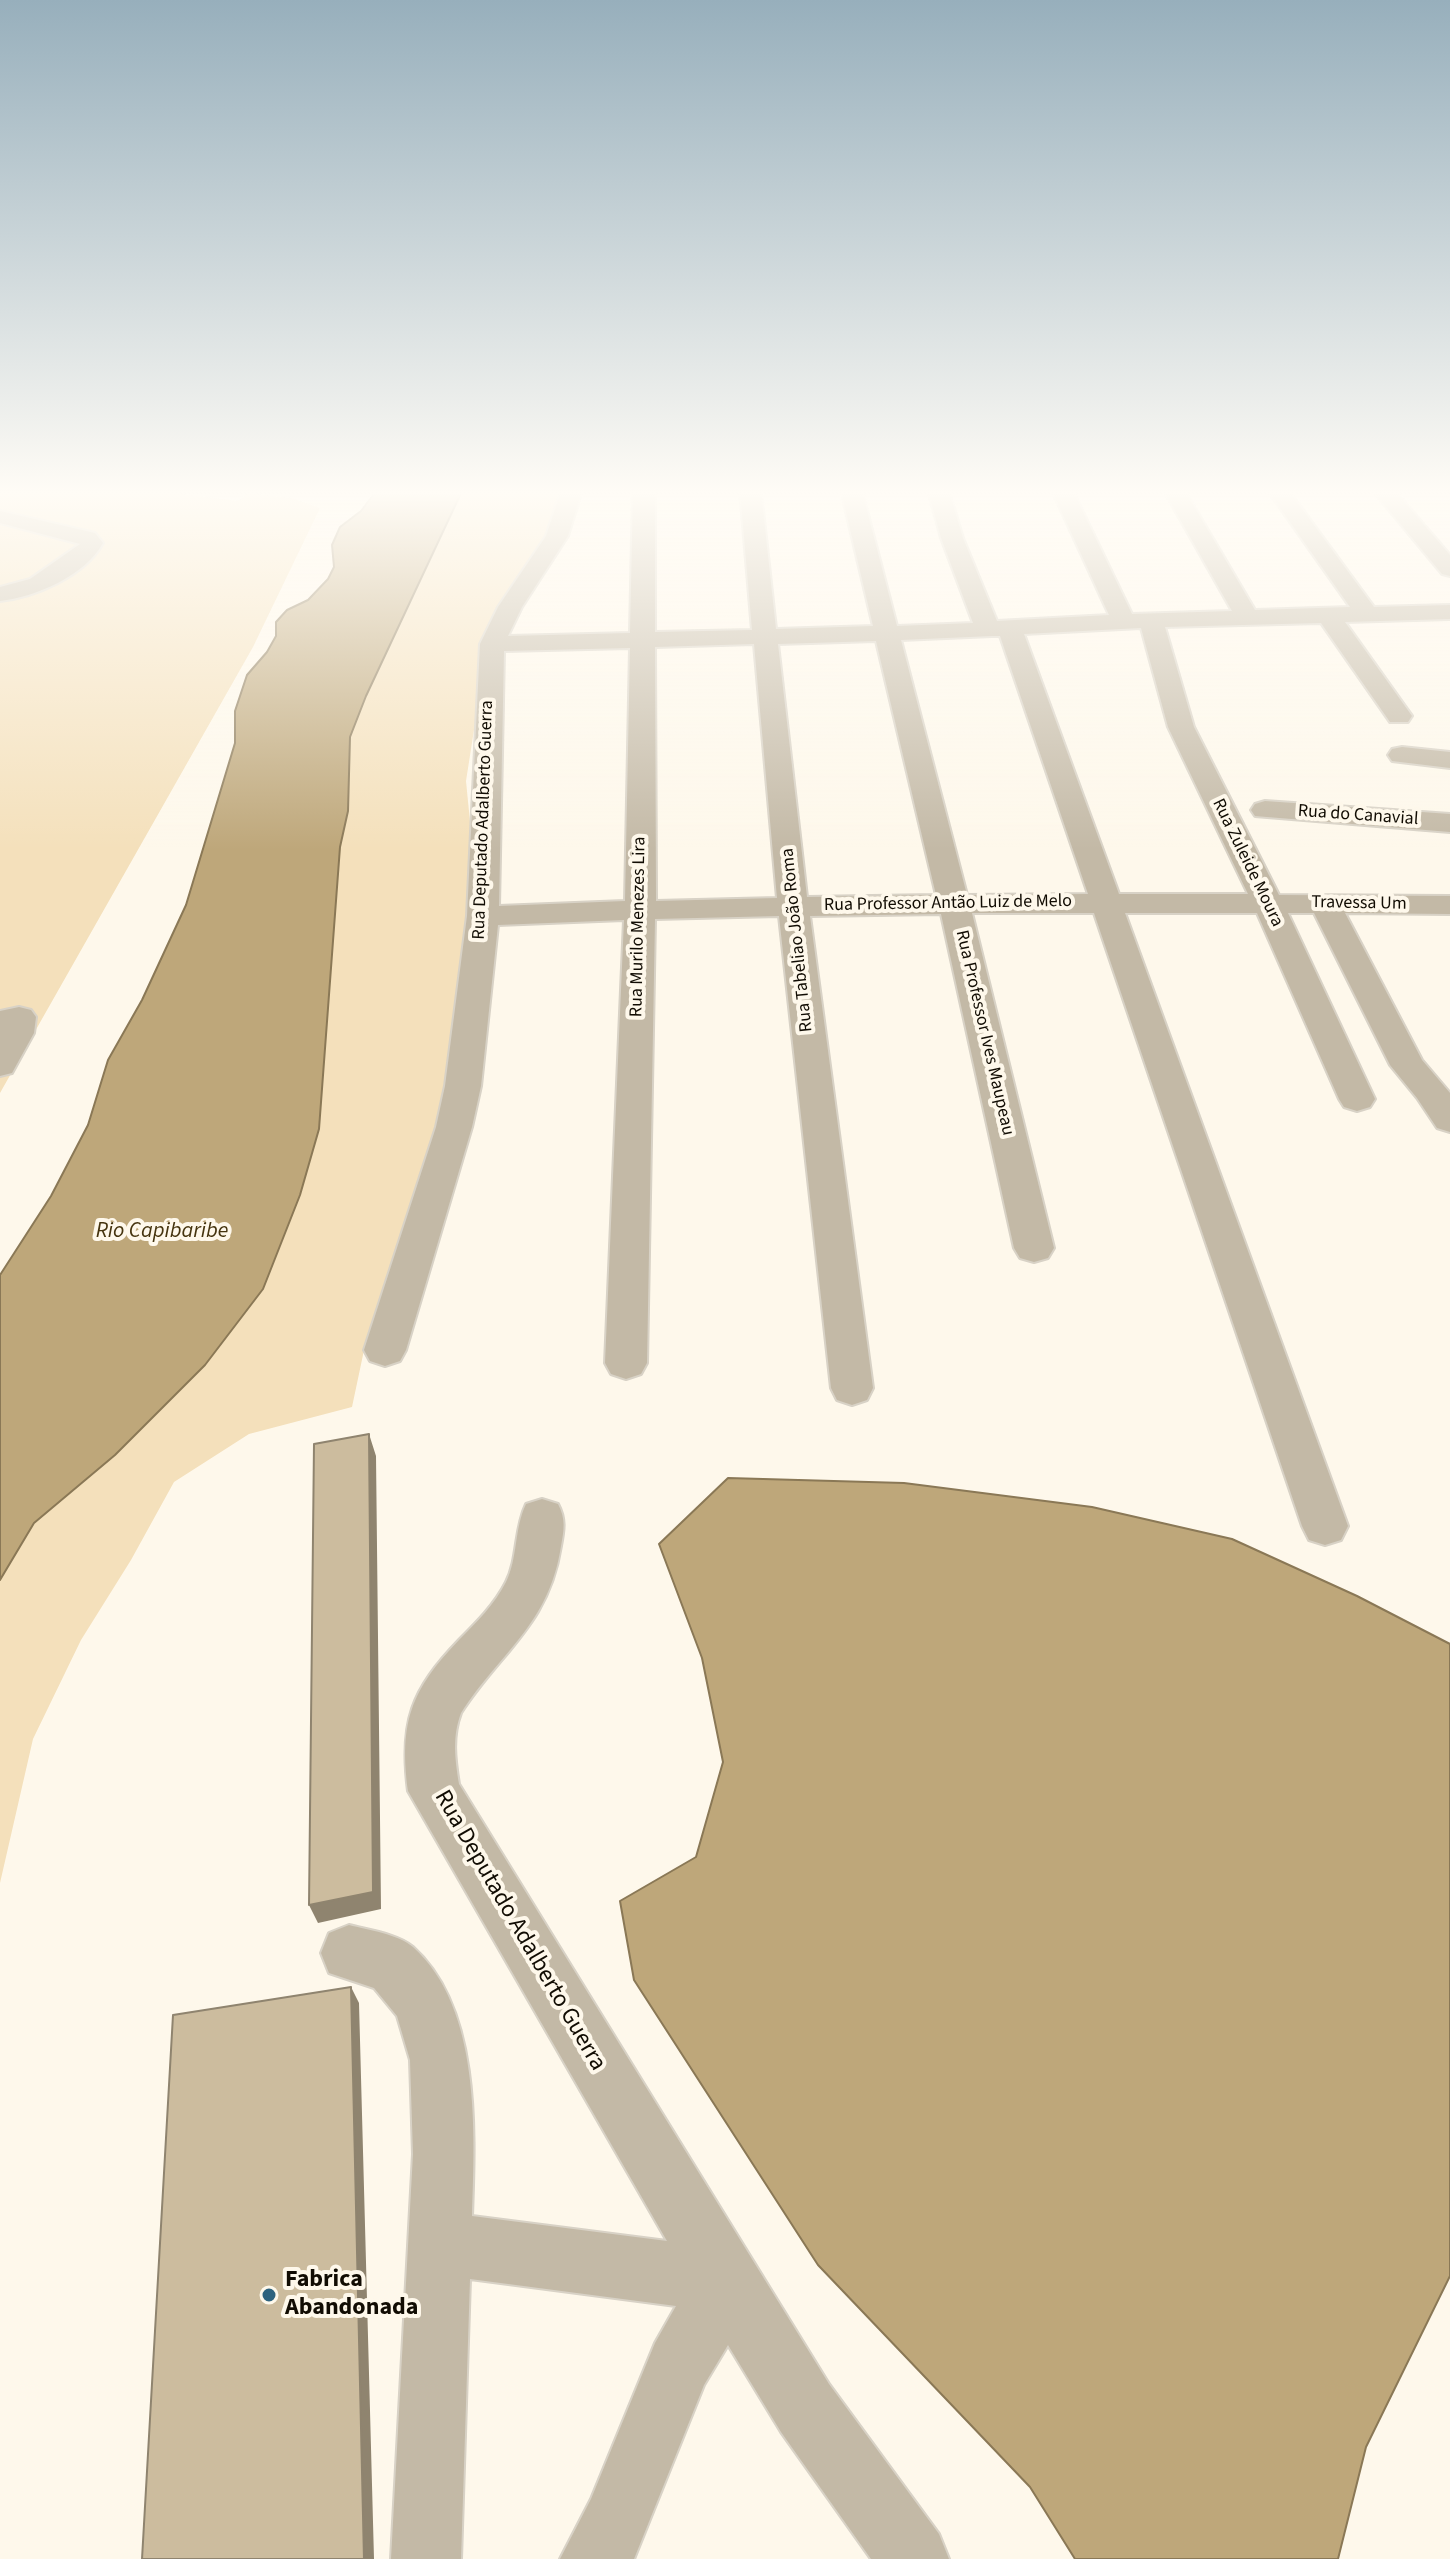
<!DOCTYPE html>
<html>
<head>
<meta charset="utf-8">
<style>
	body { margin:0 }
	canvas { display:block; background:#fef8eb }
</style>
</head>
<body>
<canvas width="1450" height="2559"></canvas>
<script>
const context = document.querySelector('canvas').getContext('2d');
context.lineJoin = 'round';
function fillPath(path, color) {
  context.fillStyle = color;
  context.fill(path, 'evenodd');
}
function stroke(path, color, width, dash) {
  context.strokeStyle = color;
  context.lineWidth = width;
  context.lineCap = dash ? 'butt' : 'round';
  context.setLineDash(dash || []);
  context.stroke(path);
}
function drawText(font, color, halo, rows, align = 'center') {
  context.font = font + ' "Source Sans 3",sans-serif';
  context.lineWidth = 8;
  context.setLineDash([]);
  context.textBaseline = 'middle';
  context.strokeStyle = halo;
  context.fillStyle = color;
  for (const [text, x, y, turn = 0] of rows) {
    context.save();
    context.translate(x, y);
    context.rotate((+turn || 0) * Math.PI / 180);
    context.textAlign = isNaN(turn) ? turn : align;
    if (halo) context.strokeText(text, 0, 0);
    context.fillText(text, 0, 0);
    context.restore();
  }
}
const green = new Path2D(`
	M0 491H159L238 501 248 493 292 498 320 508 253 647 0 1093Z
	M462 491H567L538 556 510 587 491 621 466 781 473 852 471 927 433 1168 367 1336 352 1407 249 1434 174 1482 131 1560 81 1640 33 1739 0 1883V1580L34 1523 319 1129 340 847 348 811 350 737 366 696Z`);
const water = new Path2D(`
	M376 491H462L366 696 350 737 348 811 340 847 319 1129 300 1195 263 1289 205 1365 115 1455 34 1523 0 1580V1275L51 1196 88 1125 108 1060 142 1000 186 905 235 743V711L247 675 267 652 276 636V622L287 610 308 600 328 579 334 567 332 545 340 527 361 511Z
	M728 1478 904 1483 1092 1507 1232 1539 1357 1596 1450 1644V2276L1366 2447 1338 2559H1075L1030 2487 818 2265 634 1980 620 1901 696 1857 723 1762 702 1658 659 1544Z`);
const minor = new Path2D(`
	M561 491H582L568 536 522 607 508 636 630 633 633 491H655V632L752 630 740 491H761L776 629 873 626 841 491H862L897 626 973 623 941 538 928 491H949L963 538 997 621 1109 615 1052 491H1073L1132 614 1232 611 1164 491H1185L1255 610 1350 607 1268 491H1289L1374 607 1450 605V619L1345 622 1412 716 1408 722H1390L1321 623 1165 627 1194 727 1279 895 1450 896V914L1345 913 1422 1060 1450 1093V1132L1437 1128 1417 1098 1390 1065 1314 913H1288L1375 1099 1370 1107 1357 1111 1344 1107 1339 1099 1257 913H1125L1348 1526 1341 1540 1325 1545 1309 1540 1302 1526 1094 913H972L1054 1248 1048 1258 1034 1262 1020 1258 1014 1248 941 914 810 916 873 1388 867 1400 852 1405 837 1400 831 1388 779 916 655 919 647 1363 641 1374 626 1379 611 1374 605 1363 624 920 498 925 481 1086 472 1127 406 1350 400 1361 385 1366 370 1361 364 1350 436 1127 445 1086 467 916 480 644 498 607 546 536ZM1141 628 1168 727 1248 894H1119L1024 634ZM992 636H1000L1088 894 967 895 901 640ZM876 641 936 895 807 897 778 644ZM754 644 777 898 656 901 655 647ZM630 648 625 901 499 906 504 651Z
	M1373 491H1395L1450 555V576L1442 574Z
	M0 511 95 533 103 543C85 576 35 597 0 601V587L30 579 80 544 0 523Z
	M1402 747 1450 752V768L1392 761 1388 755 1392 749Z
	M1265 801 1450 814V832L1255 816 1251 810 1255 804Z
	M19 1007 31 1010 36 1017 34 1033 12 1073 0 1076V1011Z
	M542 1499 558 1504C566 1519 564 1530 561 1546 549 1625 500 1652 461 1713 452 1737 455 1759 459 1784L829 2384 939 2534 949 2559H871L781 2432 728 2345 704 2385 634 2559H560L591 2499 655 2343 676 2306 470 2279 461 2559H391L413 2154 410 2060 397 2016 374 1988 329 1973 321 1953 329 1933 349 1925C368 1930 398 1934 413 1947 481 2008 475 2132 472 2216L667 2241 408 1791C399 1722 411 1690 459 1640 476 1623 495 1604 506 1582 518 1558 514 1529 526 1504Z`);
const shadedWall = new Path2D(`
	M369 1434 376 1456 381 1909 318 1923 309 1905Z
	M351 1987 359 2003 374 2559H364Z`);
const building = new Path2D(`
	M369 1434 373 1892 309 1905 314 1444Z
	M351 1987 364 2559H142L173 2015Z`);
const markers = [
	[269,2295,8,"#2d627e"]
];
const farStreetnames = [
	["Rua do Canavial",1358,816,4],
	["Rua Deputado Adalberto Guerra",484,820,-88],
	["Rua Zuleide Moura",1247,863,64],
	["Rua Professor Antão Luiz de Melo",948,904,-1],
	["Travessa Um",1359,904,1],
	["Rua Murilo Menezes Lira",639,927,-89],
	["Rua Tabeliao João Roma",798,940,-96],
	["Rua Professor Ives Maupeau",984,1033,77]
];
const waterNames = [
	["Rio Capibaribe",162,1232]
];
const nearStreetnames = [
	["Rua Deputado Adalberto Guerra",519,1931,60]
];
const nearPoinames = [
	["Fabrica",285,2281],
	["Abandonada",285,2309]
];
fillPath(green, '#f4e0bb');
fillPath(water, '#bea77a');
stroke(water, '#8a7856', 2);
stroke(minor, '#d8d2c6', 4);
fillPath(minor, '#c3b9a6');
fillPath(shadedWall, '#8f846f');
fillPath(building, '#ccbc9e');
stroke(building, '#8f846f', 2);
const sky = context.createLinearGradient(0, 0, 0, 850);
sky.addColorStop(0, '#97afbc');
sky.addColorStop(0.58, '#fffcf6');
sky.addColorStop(1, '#fffcf600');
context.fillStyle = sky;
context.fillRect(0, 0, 1450, 850);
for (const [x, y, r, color] of markers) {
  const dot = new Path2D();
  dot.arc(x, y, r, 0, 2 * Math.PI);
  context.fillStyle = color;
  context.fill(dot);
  stroke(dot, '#fef8eb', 3);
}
drawText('18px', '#110c03', '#fef8eb', farStreetnames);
drawText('italic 22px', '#45340f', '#fef8eb', waterNames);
drawText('24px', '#110c03', '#fef8eb', nearStreetnames);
drawText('bold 24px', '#110c03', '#fef8eb', nearPoinames, 'left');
</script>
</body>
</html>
